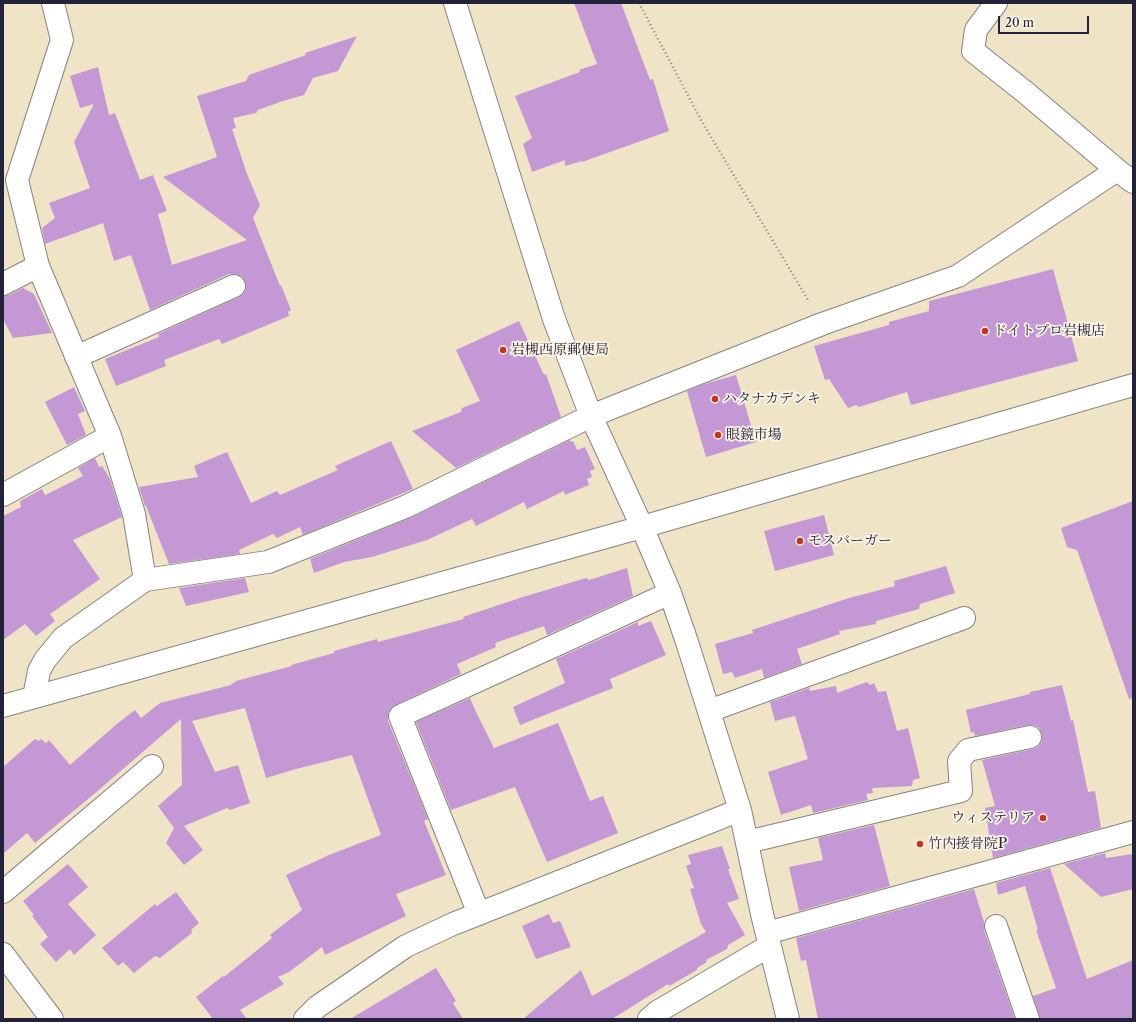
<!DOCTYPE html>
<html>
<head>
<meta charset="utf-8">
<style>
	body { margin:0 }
	#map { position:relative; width:1136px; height:1022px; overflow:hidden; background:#efe4c5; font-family:"Libre Caslon Text",serif }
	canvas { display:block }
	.frame { position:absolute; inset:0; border:4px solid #22223b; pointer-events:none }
	.scale { position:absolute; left:998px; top:16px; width:91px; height:18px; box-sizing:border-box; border:2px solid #22223b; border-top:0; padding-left:5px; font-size:12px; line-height:14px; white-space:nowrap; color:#22223b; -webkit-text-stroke:3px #fcf5e5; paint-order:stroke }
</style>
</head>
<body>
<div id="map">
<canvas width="1136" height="1022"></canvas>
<div class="frame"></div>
<div class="scale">20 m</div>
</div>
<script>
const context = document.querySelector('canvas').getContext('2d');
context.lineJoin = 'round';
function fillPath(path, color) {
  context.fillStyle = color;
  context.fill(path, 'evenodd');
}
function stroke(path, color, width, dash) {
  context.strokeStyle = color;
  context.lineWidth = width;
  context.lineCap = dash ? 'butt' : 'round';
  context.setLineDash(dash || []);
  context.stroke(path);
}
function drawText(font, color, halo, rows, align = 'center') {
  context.font = font + ' "Libre Caslon Text","Noto Serif JP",serif';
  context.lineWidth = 3.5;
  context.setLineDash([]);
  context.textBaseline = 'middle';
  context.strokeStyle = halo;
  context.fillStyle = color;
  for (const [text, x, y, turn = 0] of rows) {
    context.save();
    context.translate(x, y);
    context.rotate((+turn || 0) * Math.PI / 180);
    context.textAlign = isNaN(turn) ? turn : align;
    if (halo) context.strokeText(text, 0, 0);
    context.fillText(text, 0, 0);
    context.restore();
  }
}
const building = new Path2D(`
	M574 3H621L650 80 653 79 669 131 582 162V161L565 166V160L532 172 523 144 532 138 515 96 580 72 579 70 597 64Z
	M357 36 338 71 313 78 304 95 283 101 258 110 256 113 233 118 236 128 232 129 247 174 260 205 253 218 280 286 281 285 291 310 288 312 289 316 222 344 219 339 164 360 166 366 116 386 105 359 159 337 158 334 239 297 244 293 246 287 245 281 242 276 236 274H229L150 310 131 255 114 261 103 223 45 244 42 228 55 218 49 203 90 188 74 142 94 104 80 108 70 76 98 67 109 115 115 113 140 180 153 175 167 211 158 214 172 265 247 240 163 177 217 157 197 96 246 81 249 75 306 55 305 53Z
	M1053 269 1078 361 911 405 907 392 859 407 856 405 848 408 829 379 825 380 814 346 889 325V322L929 311V301Z
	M23 288 34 294 52 333 13 338 3 319V296L9 295Z
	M519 321 544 375 546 374 561 417 456 468 412 431 461 412 462 408 480 401 456 350Z
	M736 375 756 442 706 457 687 391 704 384Z
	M74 387 85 411 78 414 86 435 67 445 45 402Z
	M570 440 571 442 573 441 577 450 585 447 595 469 590 471 592 477 587 479 589 485 565 495 564 491 527 509 524 502 476 526 472 519 427 540 372 557 344 562 314 573 310 559 410 518Z
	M391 441 413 489 303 535 300 527 277 538 273 534 239 550 240 554 169 564 146 506H145L139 487 198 477 194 466 227 452 251 503 277 491 280 495 338 470 335 466Z
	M95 458 99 467 102 466 110 479 122 517 73 540 100 579 50 614 55 621 36 636 25 624 3 640V516L21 507 20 501 42 489 45 495 83 476 78 468Z
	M1133 501V698L1129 699 1077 550 1067 547 1061 528Z
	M824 515 834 555 775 571 764 531Z
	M946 566 955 593 920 604 919 609 876 621V624L839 631 840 634 797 649 802 664 764 678 762 669 735 678 732 672 723 674 715 644 753 633 752 630 849 598 895 586 894 581Z
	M627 568 633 596 547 635 544 626 495 643 496 647 457 664 461 674 395 705 390 708 388 714V721L428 819 424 821 446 875 396 894 406 916 325 955 322 947 289 972 278 977 284 984 240 1010 247 1019H213L196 997 223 976 224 977 272 938 270 935 302 910 286 875 329 855 381 835 352 755 296 769 266 778 245 708 192 721 215 772 238 765 250 803 230 810 227 808 184 826 203 850 184 865 166 843 174 828 158 806 182 785 181 719 94 794 35 843 27 833 3 854V767L35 739 39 741 41 739 46 743 49 740 70 765 118 723 135 710 141 718 160 703 231 685 236 681 292 666 291 665 334 653V651L377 639 378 642 464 619 463 617 523 597 586 578 589 580Z
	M245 578 249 592 186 606 179 588Z
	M651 621 666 655 610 679 613 688 520 725 513 707 565 683 556 659 638 622V626Z
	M867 682 870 685 874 683 878 692 886 691 897 731 908 728 920 778 913 780 912 786 872 788 873 793 866 794 868 800 813 813 811 805 781 815 768 772 808 759 795 716 775 721 770 702 809 688 810 691 836 686 837 693Z
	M1062 685 1071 721 1073 720 1088 792 1095 791 1101 828 993 858 985 808 995 806 982 760 1033 749 1038 747 1042 741V735L1039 728 1034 725H1028L975 736 974 732 971 733 966 710 1030 694V692Z
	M470 698 476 712 494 748 558 723 590 801 603 796 618 833 547 862 515 787 451 810 416 722Z
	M874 825 890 886 799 911 789 867 823 860 818 838Z
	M722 846 730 869H728L739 899 727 903 745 935 728 945 727 949 706 960 707 962 697 968V970L669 986 668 984 612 1019H523L581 970 592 996 706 932 701 924 690 889 694 888 686 866 691 864 688 855Z
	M1105 853 1106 858 1133 854V889L1101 897 1064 864Z
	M68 864 88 887 68 904 96 935 74 955 70 949 56 962 40 944 48 937 32 916 34 915 23 901Z
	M1050 868 1087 979 1133 960V1019H1040L1033 996 1056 988 1036 930H1038L1025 886 998 895 996 883Z
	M974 889 984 922V930L1015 1019H818L806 960 801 961 796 938Z
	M176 892 199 923 191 930 192 933 160 958 155 956 134 973 123 962 118 966 102 948 155 904 157 906Z
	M549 914 553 923 560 921 571 947 536 959 522 926Z
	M436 968 456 1001 453 1003 463 1019H350Z`);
const path = new Path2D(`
	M639 3 701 120 808 300`);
const minor = new Path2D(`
	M53 3 62 40 17 180 38 266 110 436 134 514 145 580
	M455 3 554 319 591 416 642 527 670 593 687 642 740 810 762 914 788 1019
	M996 3 976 30 973 51 1025 92 1117 170 1133 182
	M3 284 38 266
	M76 357 234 286
	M3 495 110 436
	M34 697 39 671 45 660 63 638 145 580 268 562 405 507 591 416 822 324 958 276 1117 170
	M3 706 642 527 1133 385
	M709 711 964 618
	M747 842 961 791 959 761 968 750 1030 737
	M3 892 152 766
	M479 914 400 716 670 593
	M996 926 1028 1019
	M767 933 1133 832
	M3 954 52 1019
	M305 1019 317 1007 406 946 453 924 740 810
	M649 1019 657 1012 769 946`);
const markers = [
	[985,331,4,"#c8321e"],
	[503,350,4,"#c8321e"],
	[715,399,4,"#c8321e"],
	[718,435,4,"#c8321e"],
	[800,541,4,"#c8321e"],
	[1043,818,4,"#c8321e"],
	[920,844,4,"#c8321e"]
];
const poiNames = [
	["ドイトプロ岩槻店",993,331],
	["岩槻西原郵便局",511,350],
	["ハタナカデンキ",723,399],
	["眼鏡市場",726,435],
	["モスバーガー",808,541],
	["ウィステリア",1035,818,"right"],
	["竹内接骨院P",928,844]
];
fillPath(building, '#c498d5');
stroke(minor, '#888380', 24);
stroke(path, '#888380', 2.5, [1, 3]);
stroke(minor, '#fff', 22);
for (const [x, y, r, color] of markers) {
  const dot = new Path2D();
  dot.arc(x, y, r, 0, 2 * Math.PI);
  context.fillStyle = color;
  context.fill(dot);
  stroke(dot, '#fcf5e5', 1.5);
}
drawText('14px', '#22223b', '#fcf5e5', poiNames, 'left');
</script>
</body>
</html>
